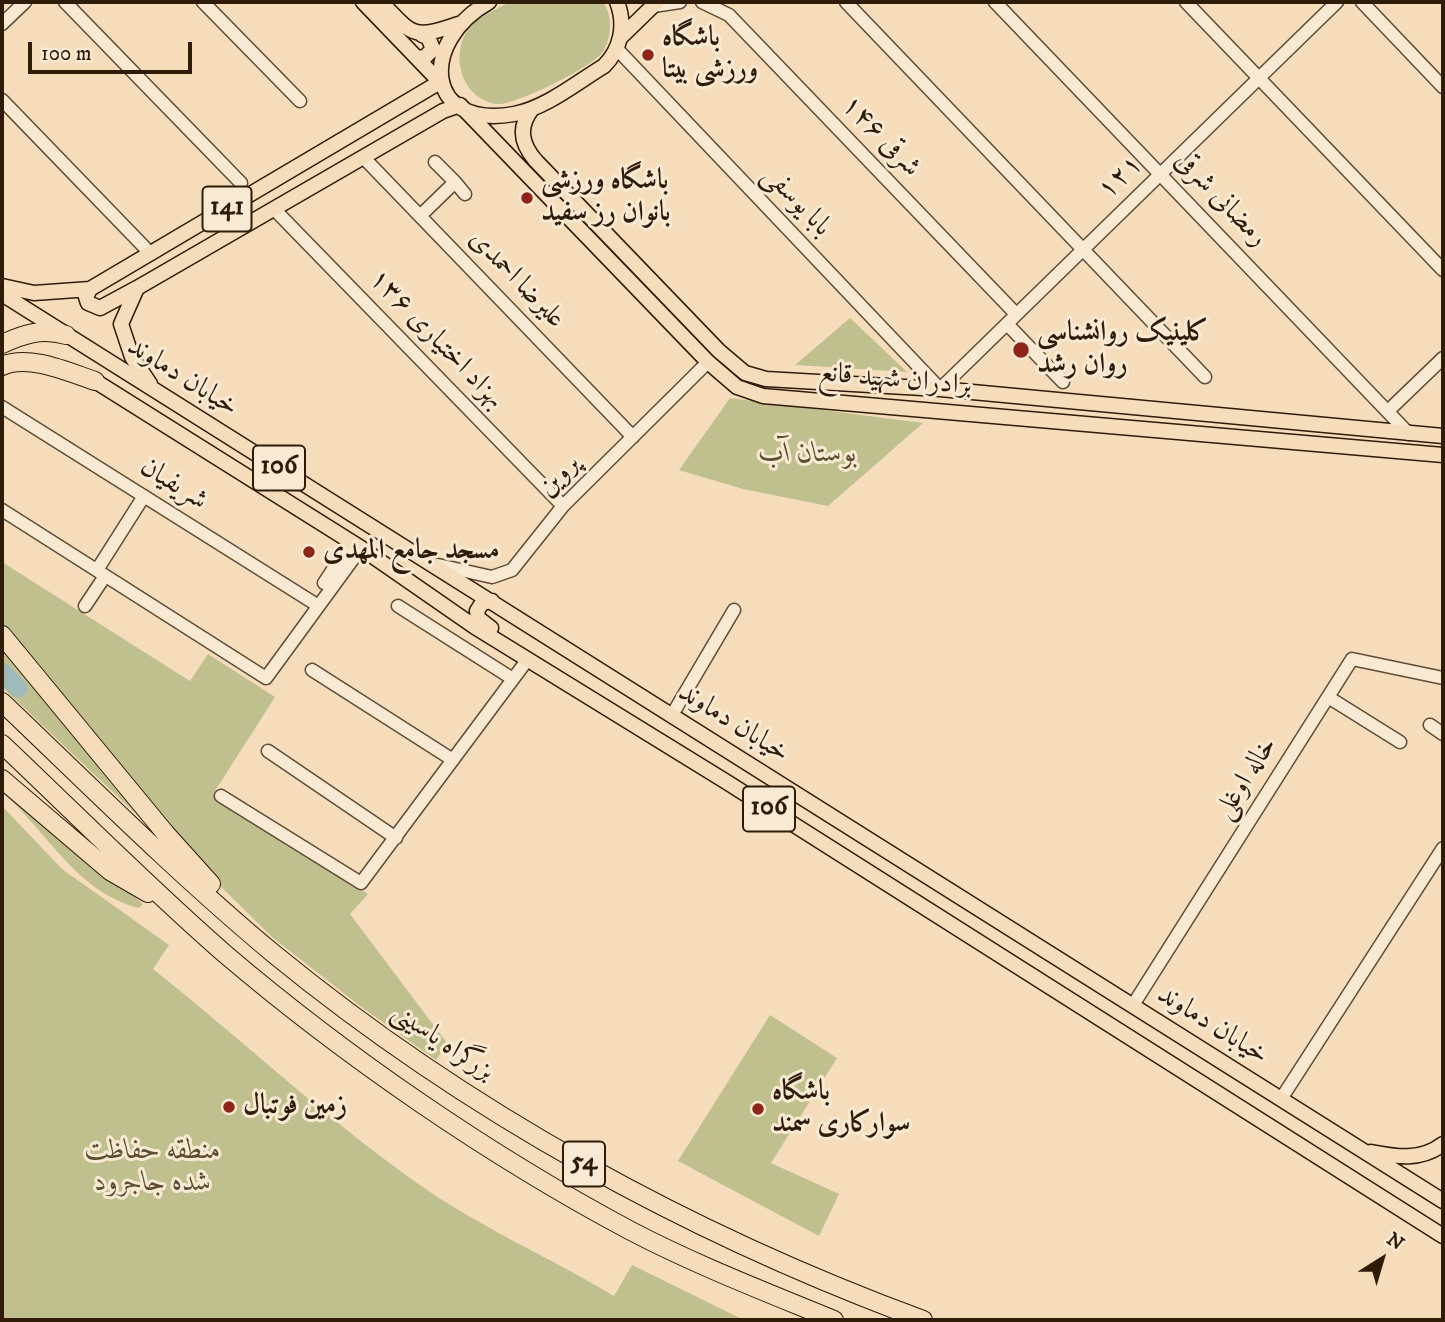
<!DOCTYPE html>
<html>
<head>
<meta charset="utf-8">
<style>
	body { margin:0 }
	#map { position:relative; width:1445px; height:1322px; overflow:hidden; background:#f5ddbb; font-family:"IM FELL DW Pica",serif }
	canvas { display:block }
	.frame { position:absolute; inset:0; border:4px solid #2e1b08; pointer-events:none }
	.north { position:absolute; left:1347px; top:1224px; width:70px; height:70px; -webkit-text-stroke:5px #f8e9d3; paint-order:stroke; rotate:37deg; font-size:19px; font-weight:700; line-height:28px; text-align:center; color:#2e1b08 }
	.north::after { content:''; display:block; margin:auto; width:24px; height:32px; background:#2e1b08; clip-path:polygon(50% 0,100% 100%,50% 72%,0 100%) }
	.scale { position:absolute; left:28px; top:42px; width:164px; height:32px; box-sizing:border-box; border:4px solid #2e1b08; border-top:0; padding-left:9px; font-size:21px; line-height:24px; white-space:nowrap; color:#2e1b08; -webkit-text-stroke:5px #f8e9d3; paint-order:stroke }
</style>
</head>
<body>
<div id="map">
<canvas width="1445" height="1322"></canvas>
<div class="frame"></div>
<div class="north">N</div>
<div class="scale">100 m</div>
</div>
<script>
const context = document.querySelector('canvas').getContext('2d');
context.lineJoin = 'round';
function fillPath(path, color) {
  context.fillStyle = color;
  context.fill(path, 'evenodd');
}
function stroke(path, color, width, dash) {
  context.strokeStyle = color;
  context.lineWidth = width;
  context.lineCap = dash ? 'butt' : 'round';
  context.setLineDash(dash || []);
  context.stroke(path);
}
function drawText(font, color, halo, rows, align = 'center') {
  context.font = font + ' "IM FELL DW Pica",Amiri,serif';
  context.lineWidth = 6;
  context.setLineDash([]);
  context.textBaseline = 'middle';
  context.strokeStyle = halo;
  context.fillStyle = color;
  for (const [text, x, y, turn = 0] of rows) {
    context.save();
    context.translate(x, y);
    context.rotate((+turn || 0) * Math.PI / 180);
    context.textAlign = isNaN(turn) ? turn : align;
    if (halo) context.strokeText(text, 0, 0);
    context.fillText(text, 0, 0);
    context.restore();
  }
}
const green = new Path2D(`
	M510 2H603C613 16 612 39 602 53 591 67 515 106 497 104 459 99 448 48 473 24 482 15 499 8 510 2Z
	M850 318 907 372 795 365Z
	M730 398 923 423 828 506 743 489 679 470Z
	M2 562 190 681 208 654 275 697 213 794 368 894 350 914 447 1043 436 1060 360 1006 272 937 203 869 2 629Z
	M2 640 172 848 2 687Z
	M2 783 143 904 139 908C77 893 47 831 2 792Z
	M2 806 62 869 169 945 153 969C241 1039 324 1117 417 1183 479 1227 549 1257 614 1296L632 1265 744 1320H2Z
	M770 1015 837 1058 771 1163 839 1194 819 1236 678 1161Z`);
const river = new Path2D(`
	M2 672 18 688`);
const minor = new Path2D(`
	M65 2 241 183
	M203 2 300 101
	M702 2 729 15 1016 314
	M846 2 1205 377
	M995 2 1409 434
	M1186 2 1443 270
	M1362 2 1443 87
	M653 6 680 2
	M2 24 25 2
	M617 49 940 389
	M2 100 151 254
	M364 158 633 437
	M435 162 455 182
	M274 209 563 506
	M420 216 455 182 465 194
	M1007 324 1063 382
	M940 389 1337 2
	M2 407 317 605
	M1388 411 1443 358
	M2 510 266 678 361 548
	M438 565 492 577 512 570 563 506 708 362
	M97 570 144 496
	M324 583 351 542
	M85 606 105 576
	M398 606 513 679
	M312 670 453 760
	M1328 697 1400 742
	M672 715 734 610
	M1430 725 1443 734
	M268 751 396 838
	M221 796 361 883 528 659
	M1133 1005 1352 659 1443 678
	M1281 1099 1443 848`);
const major = new Path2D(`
	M381 2C413 35 412 40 458 24
	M489 2C418 42 425 130 514 114 546 108 576 83 604 66 621 49 626 25 617 2
	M621 37 657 2
	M417 58 425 57 433 49 428 37 422 35
	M532 109C518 127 521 144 536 161L719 351 745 373 766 379 940 389 1443 436
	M2 286 34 293 90 289 440 82 363 2
	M90 289 86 297 88 303 100 308 137 288
	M2 294 1443 1201
	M95 381 361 548 475 627 725 781 1443 1236
	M150 384 132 357 121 324 137 288 443 111 460 105 708 362 737 387 763 396 1443 455
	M491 628 478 618 477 611 482 603 492 601
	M1371 1152C1397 1157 1421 1161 1443 1144`);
const highway = new Path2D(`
	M2 344C24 334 42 328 66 335
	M2 366C29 354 68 372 95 381
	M2 635 166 834 211 884
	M2 702C91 787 179 875 274 954 467 1112 690 1234 923 1320
	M2 744C76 814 148 887 225 954 346 1057 490 1156 631 1231 696 1265 766 1292 834 1320
	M2 779 110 871 148 893`);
const markers = [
	[648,55,7,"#8f2418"],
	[527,198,7,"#8f2418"],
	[1021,350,9,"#8f2418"],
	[309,552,7,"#8f2418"],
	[229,1107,7,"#8f2418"],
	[758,1109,7,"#8f2418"]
];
const shields = [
	[227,209,49],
	[279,468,52],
	[769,809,52],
	[584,1164,42]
];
const shieldNames = [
	["141",227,209],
	["106",279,468],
	["106",769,809],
	["54",584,1164]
];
const poiNames = [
	["باشگاه",662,39],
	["ورزشی بیتا",662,71],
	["باشگاه ورزشی",541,182],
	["بانوان رز سفید",541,214],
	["کلینیک روانشناسی",1037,334],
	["روان رشد",1037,366],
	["مسجد جامع المهدی",323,552],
	["باشگاه",772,1093],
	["سوارکاری سمند",772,1125],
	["زمین فوتبال",243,1107]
];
const streetNames = [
	["۱۴۶ شرقی",880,137,46],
	["۱۲۱",1121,178,-44],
	["رمضانی شرقی",1220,200,46],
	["بابا یوسفی",796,202,46],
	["علیرضا احمدی",516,280,46],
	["بهزاد اختیاری ۱۳۶",436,340,46],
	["خیابان دماوند",182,378,32],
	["برادران شهید قانع",895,381,5],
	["پروین",560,477,-46],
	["شریفیان",173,485,32],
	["خیابان دماوند",733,724,32],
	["خاله اوغلی",1247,779,-58],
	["خیابان دماوند",1212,1026,32],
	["بزرگراه یاسینی",442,1043,34]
];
const parkNames = [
	["بوستان آب",808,455],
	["منطقه حفاظت",153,1152],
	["شده جاجرود",153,1184]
];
fillPath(green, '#bfc08e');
stroke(river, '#9fbab9', 19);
stroke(minor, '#604c35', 15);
stroke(major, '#2e1b08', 17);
stroke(highway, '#2e1b08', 20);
stroke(minor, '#f8e9d3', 12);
stroke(major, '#f5ddbb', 14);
stroke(highway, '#f5ddbb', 18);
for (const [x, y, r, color] of markers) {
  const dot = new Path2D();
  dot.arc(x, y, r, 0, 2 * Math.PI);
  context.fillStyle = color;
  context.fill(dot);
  stroke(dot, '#f8e9d3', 2.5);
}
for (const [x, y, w] of shields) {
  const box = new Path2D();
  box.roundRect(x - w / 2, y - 22.5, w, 45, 5);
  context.fillStyle = '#f8e9d3';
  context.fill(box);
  stroke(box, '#2e1b08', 2);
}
drawText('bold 26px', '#2e1b08', null, shieldNames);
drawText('bold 28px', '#2e1b08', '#f8e9d3', poiNames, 'left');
drawText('28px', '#2e1b08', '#f8e9d3', streetNames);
drawText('italic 28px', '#5a4d30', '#f8e9d3', parkNames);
</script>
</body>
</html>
